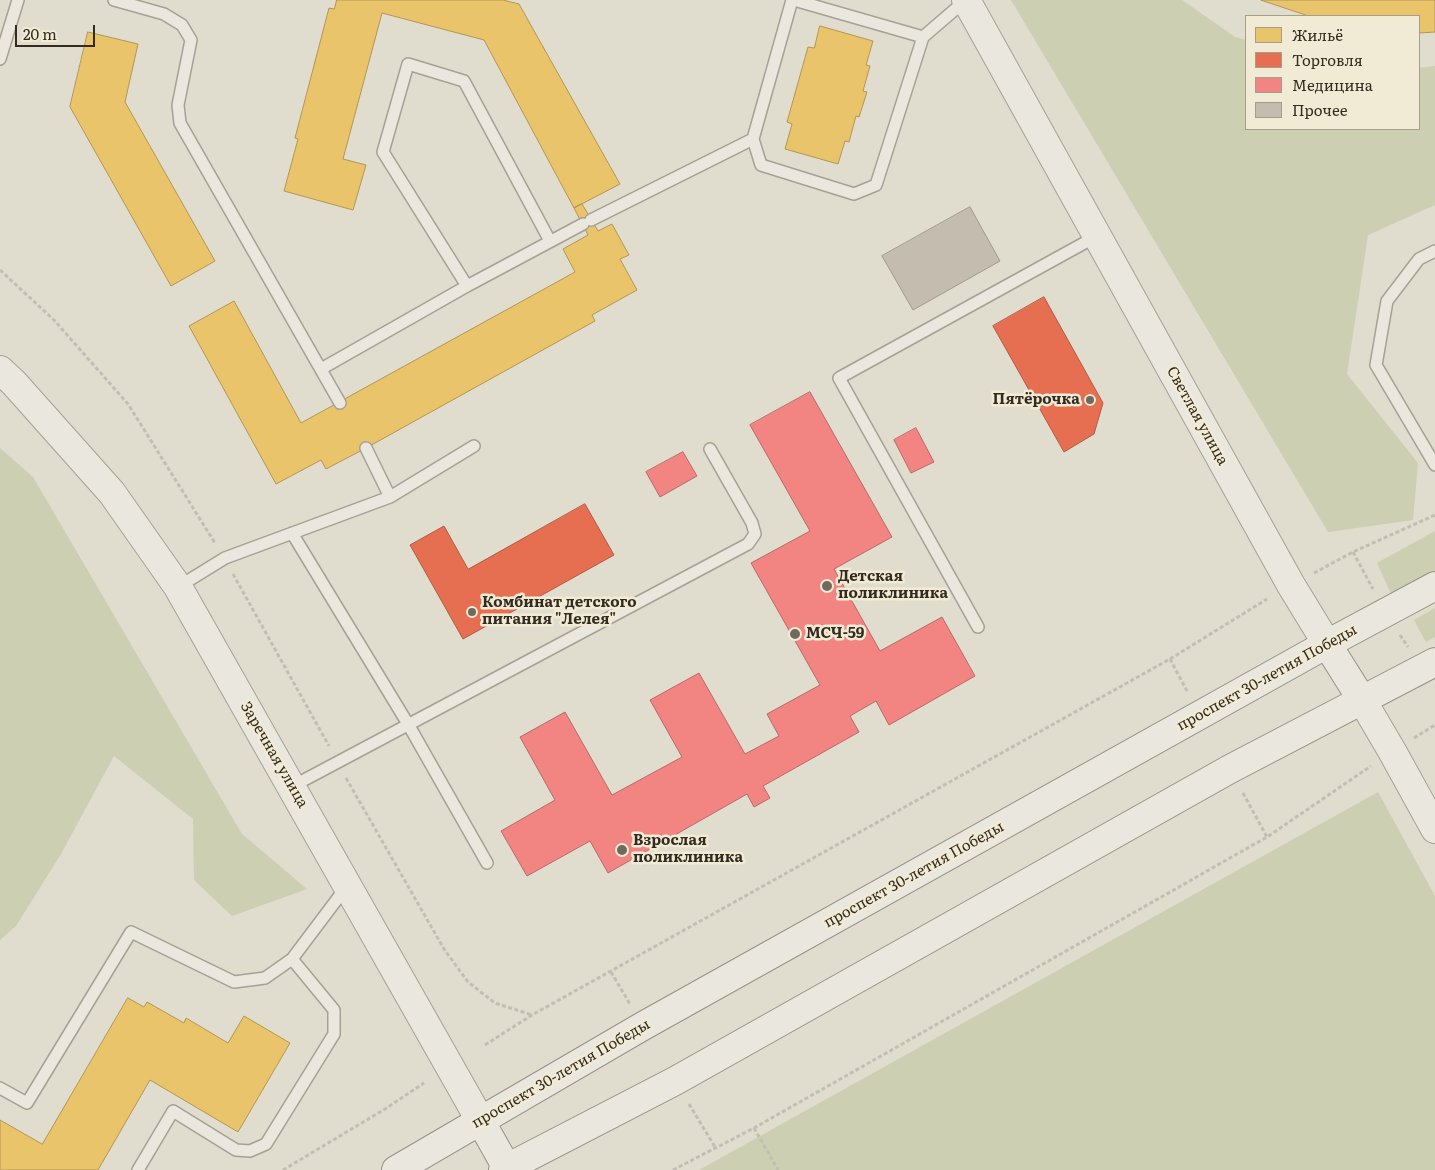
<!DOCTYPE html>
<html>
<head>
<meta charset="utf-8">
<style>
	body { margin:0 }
	#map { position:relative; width:1435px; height:1170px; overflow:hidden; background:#e0dcce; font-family:Literata,serif }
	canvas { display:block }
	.legend { position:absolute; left:1245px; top:15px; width:175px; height:115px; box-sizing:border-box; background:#f1ebd5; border:1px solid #a59e8d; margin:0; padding:6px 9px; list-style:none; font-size:15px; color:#332b20 }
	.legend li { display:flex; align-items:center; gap:10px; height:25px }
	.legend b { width:25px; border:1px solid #a59e8d }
	.scale { position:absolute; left:15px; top:25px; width:80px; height:22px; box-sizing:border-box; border:2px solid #332b20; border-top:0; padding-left:6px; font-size:15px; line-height:18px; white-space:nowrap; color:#332b20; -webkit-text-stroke:4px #f1ebd5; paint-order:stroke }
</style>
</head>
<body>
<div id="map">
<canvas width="1435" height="1170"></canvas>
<ul class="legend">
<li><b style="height:14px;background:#e9c46a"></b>Жильё</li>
<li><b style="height:14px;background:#e76f51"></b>Торговля</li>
<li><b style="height:14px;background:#f28482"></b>Медицина</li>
<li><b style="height:14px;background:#c4bcaf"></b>Прочее</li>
</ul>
<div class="scale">20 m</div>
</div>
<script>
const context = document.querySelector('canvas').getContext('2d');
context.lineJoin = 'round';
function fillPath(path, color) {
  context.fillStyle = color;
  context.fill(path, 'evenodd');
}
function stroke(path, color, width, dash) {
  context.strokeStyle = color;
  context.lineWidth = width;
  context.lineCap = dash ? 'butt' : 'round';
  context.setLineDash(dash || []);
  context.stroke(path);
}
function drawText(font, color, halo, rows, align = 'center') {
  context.font = font + ' Literata,serif';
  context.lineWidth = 5;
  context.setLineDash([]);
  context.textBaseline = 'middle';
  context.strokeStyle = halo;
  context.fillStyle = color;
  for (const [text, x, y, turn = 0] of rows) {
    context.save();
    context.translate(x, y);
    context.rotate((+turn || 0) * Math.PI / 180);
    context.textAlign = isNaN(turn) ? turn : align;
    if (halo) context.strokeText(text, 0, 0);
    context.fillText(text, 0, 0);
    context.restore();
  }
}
const green = new Path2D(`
	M1011 0H1182L1235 37 1246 40V129H1419V68L1435 66V205L1368 235 1347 374 1418 463 1413 520 1328 532Z
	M0 448 33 477 242 834 307 889 232 916 194 880 193 819 114 756 61 854 16 926 0 940Z
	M1435 531V575L1393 598 1377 563Z
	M1435 608V637L1426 642 1414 620Z
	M1378 792 1435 896V1170H699Z`);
const homes = new Path2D(`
	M337 0H503L519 4 620 184 574 208 484 40 382 13 343 159 366 165 353 210 284 191 298 139 295 138 329 8 334 9Z
	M1261 0H1435V32L1419 33V16H1309Z
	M820 26 873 41 866 65 870 66 863 91 867 92 859 117 856 116 849 142 845 141 838 164 785 149 792 124 787 122 808 47 814 48Z
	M88 32 138 44 125 102 215 261 171 286 70 107Z
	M582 204 598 231 612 224 629 255 620 259 637 290 592 315 595 321 366 448 326 469 321 460 276 484 189 326 234 301 301 423 575 272 563 249 588 235 574 208Z
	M128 998 144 1007 147 1002 184 1023 186 1018 228 1043 244 1016 290 1043 238 1132 150 1080 98 1170H0V1120L42 1144Z`);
const shops = new Path2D(`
	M1044 297 1103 403 1094 434 1064 452 993 326Z
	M585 504 614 555 463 639 410 545 444 526 468 569Z`);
const health = new Path2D(`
	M810 392 892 537 834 569 880 651 942 617 975 676 889 725 876 701 850 716 859 732 763 786 770 798 754 807 747 794 608 873 590 841 527 876 501 831 555 800 520 737 565 712 612 795 682 757 650 700 699 673 745 754 779 736 767 714 820 685 751 563 810 531 750 425Z
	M916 428 934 462 911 473 894 440Z
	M683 452 697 476 660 497 646 472Z`);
const building = new Path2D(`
	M970 207 1000 261 913 310 882 256Z`);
const path = new Path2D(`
	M0 270 54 320 128 404 215 543
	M1353 552 1373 589
	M1314 573 1353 552 1435 515
	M233 574 329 746
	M1400 635 1408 647
	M1170 659 1187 691
	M1414 738 1435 725
	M346 778 444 949 468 982 495 1003 532 1015
	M1243 793 1267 837
	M611 972 630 1004
	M485 1045 532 1015 1170 659 1267 599
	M689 1104 715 1147
	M754 1128 778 1170
	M283 1170 385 1109 424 1083
	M673 1170 754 1128 1267 837 1371 766`);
const service = new Path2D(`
	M114 0 164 14 182 25 191 40 178 105 180 123 340 403
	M792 0 753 139 761 165 854 194 876 185 923 37 966 0
	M794 0 923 37
	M0 59 18 0
	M591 220 753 139
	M1435 251 1419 259 1387 301 1376 365 1435 465
	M467 286 383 152 408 64 464 81 550 241
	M321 369 467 286 583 224
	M390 497 474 446
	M292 533 408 724 487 863
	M178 587 225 558 390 497 366 448
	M978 627 839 378 1097 236
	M291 787 748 544 755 534 752 523 710 449
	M0 1088 27 1103 131 932 234 982 265 978 292 959
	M138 1170 173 1111 236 1150 250 1151 266 1144 334 1034V1010L292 959 347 886`);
const tertiary = new Path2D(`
	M966 0 1291 585 1327 644
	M0 370 14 383 112 493 178 587 480 1120
	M1362 700 1392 751 1435 829`);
const secondary = new Path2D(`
	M1327 644 1362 700
	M480 1120 507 1168
	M396 1170 643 1026 1327 644 1435 586
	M503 1170 675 1081 1230 769 1435 662`);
const markers = [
	[1090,400,5,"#70695d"],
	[827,586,6,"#70695d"],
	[472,612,5,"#70695d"],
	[795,634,6,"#70695d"],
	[622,850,6,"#70695d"]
];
const poiNames = [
	["Пятёрочка",1080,400,"right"],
	["Детская",838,577],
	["поликлиника",838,594],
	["Комбинат детского",482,603],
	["питания \"Лелея\"",482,620],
	["МСЧ-59",806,634],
	["Взрослая",633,841],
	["поликлиника",633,858]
];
const streetNames = [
	["Светлая улица",1197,416,61],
	["проспект 30-летия Победы",1267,678,-29],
	["Заречная улица",274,755,60],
	["проспект 30-летия Победы",914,875,-29],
	["проспект 30-летия Победы",561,1074,-30]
];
fillPath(green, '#cccfb2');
fillPath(homes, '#e9c46a');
stroke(homes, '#b29654', 1);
fillPath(shops, '#e76f51');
stroke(shops, '#b15b42', 1);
fillPath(health, '#f28482');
stroke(health, '#b96965', 1);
fillPath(building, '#c4bcaf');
stroke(building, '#a0998e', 1);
stroke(service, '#a6a196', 14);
stroke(tertiary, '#a6a196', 30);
stroke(secondary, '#959186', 30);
stroke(path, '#c1beb5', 3, [4, 2.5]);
stroke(service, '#e9e7de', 11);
stroke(tertiary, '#e9e7de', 28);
stroke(secondary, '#e9e7de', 28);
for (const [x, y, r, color] of markers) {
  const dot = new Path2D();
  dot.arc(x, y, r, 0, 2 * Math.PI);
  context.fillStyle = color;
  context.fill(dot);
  stroke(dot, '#f1ebd5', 2);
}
drawText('bold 15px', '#332b20', '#f1ebd5', poiNames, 'left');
drawText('15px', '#332b20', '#f1ebd5', streetNames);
</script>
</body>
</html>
